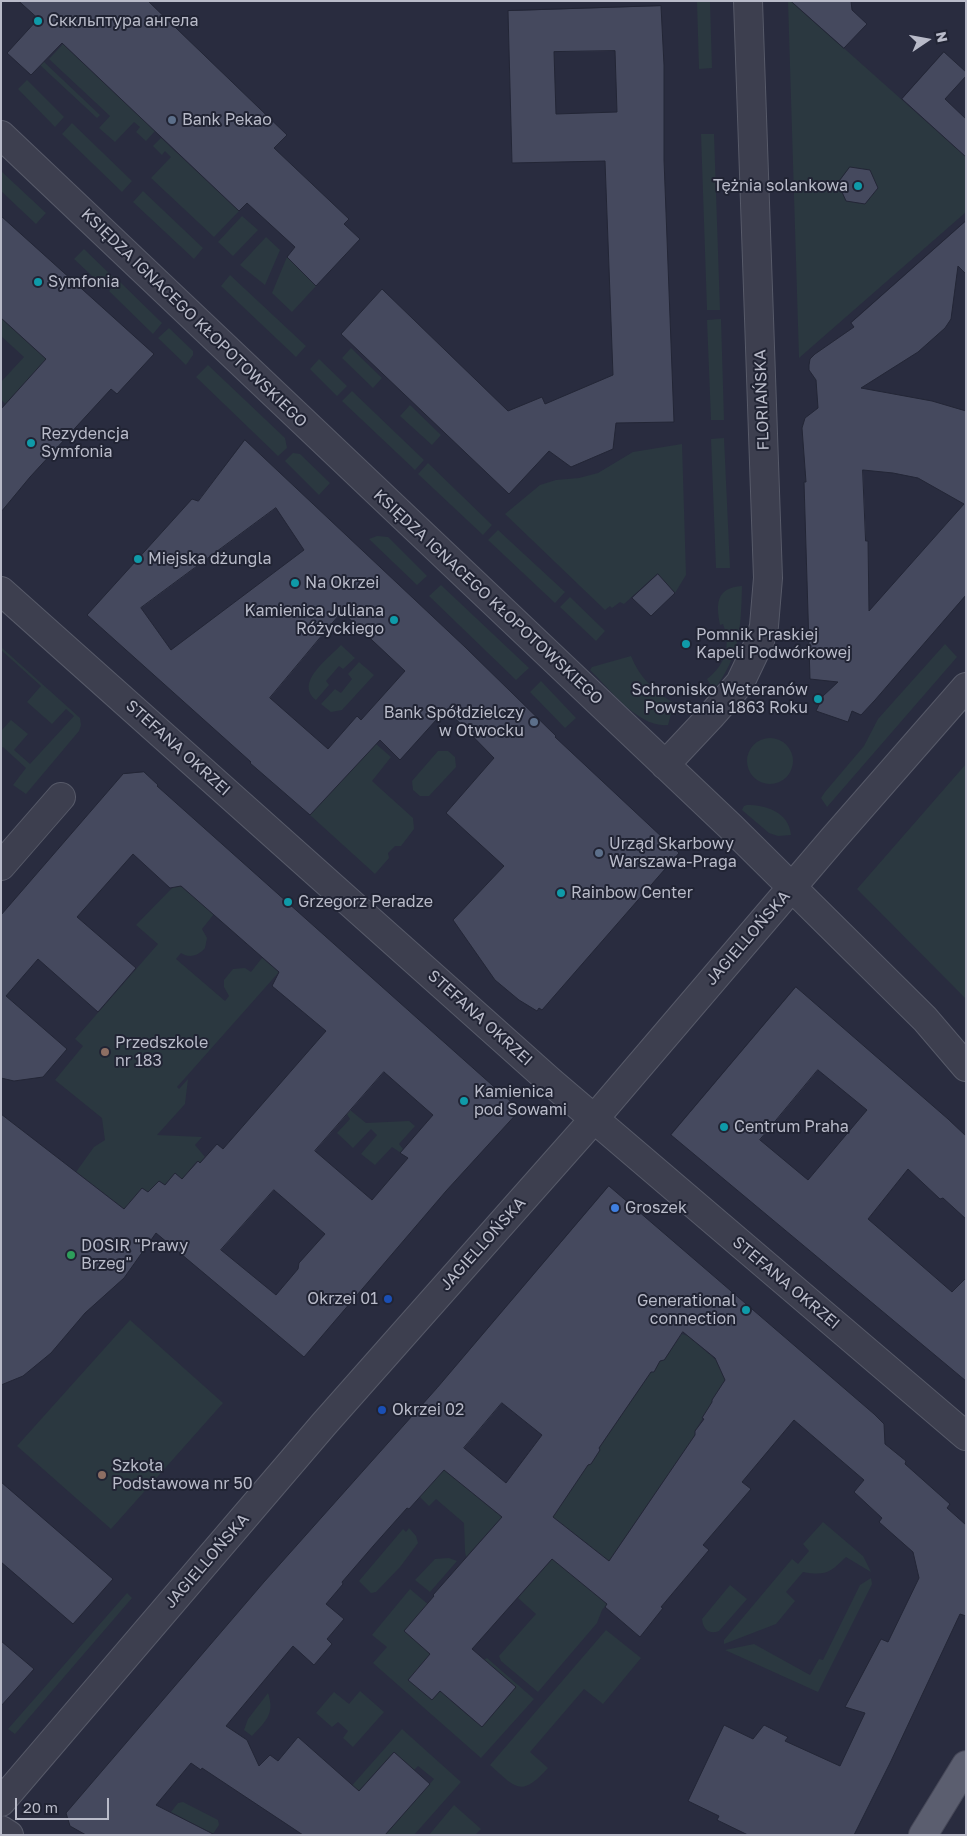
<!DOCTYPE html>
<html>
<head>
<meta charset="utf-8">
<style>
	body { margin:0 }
	#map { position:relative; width:967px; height:1836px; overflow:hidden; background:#292c3f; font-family:"Golos Text",sans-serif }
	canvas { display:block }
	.frame { position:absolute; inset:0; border:2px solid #b9bbc9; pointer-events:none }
	.north { position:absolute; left:902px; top:15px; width:50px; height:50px; -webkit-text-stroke:4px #212434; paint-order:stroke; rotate:78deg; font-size:14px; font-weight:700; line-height:20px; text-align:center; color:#b9bbc9 }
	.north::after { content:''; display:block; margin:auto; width:18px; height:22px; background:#b9bbc9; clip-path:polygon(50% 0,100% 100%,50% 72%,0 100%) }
	.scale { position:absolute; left:15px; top:1798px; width:94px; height:22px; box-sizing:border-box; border:2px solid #b9bbc9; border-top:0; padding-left:6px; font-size:15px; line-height:18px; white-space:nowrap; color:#b9bbc9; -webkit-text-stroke:4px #212434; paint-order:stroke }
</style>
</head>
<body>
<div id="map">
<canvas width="967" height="1836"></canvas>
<div class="frame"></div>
<div class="north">N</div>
<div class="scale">20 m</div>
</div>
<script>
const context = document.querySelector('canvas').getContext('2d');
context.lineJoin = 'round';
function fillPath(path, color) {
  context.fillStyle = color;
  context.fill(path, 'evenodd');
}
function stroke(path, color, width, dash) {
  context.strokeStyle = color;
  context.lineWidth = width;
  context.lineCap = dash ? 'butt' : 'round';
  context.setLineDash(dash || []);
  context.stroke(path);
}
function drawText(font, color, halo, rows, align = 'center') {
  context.font = font + ' "Golos Text",sans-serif';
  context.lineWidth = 4;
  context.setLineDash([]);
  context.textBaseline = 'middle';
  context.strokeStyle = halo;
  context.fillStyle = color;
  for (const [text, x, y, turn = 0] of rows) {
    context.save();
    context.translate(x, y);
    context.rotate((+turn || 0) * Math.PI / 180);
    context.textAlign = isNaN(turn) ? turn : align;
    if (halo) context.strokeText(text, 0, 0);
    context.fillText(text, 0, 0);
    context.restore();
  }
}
const green = new Path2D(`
	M788 1H791L966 157V212L799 358Z
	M697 2H710L712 68 699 69Z
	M63 44 155 131 146 141 136 132 140 127 134 122 115 142 99 128 110 116 49 59Z
	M43 61 100 115 97 118 40 65Z
	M27 80 64 117 55 127 18 89Z
	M72 123 132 181 122 192 62 134Z
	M701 134H714L720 310H707Z
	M161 138 239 211 214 237 151 178 171 157 165 151 162 155 153 146Z
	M1 171 46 213 36 224 1 191Z
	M143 191 203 248 194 259 133 202Z
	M242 216 258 230 233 256 218 242Z
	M266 237 280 250 265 285 240 265Z
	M84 249 114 278 105 288 74 259Z
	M287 257 316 286 292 312 272 293Z
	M230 275 306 346 296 357 221 286Z
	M119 281 162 323 153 334 109 291Z
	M1 318 52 353 6 404 1 400V382L24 357 1 336Z
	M721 319 724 420H711L707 320Z
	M169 328 193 351V355L186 365 158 338Z
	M351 348 382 378 373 388 342 358Z
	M319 359 347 386 337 396 310 369Z
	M208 365 285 438 287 448 278 456 196 377Z
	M352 391 424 460 415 470 342 401Z
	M410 405 441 435 432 445 400 416Z
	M724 438 730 568H716L711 439Z
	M682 444 686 575 675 593 657 574 624 604 620 602 612 608 610 606 605 610 505 514 540 485 556 480 579 478 598 473 633 452Z
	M293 453 300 454 330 483 319 495 285 461Z
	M428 463 492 525 483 535 418 474Z
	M498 530 565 592 555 603 488 540Z
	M377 536 388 537 427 576 417 585 369 539Z
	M441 585 529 668 516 680 429 596Z
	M742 586C741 628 740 655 714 690L707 679C726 664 731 646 723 624L720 625C716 603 716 588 742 586Z
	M570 597 605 631 596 641 560 607Z
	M945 644 957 657 827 807 821 798 825 792 864 746 878 719Z
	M341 645 355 658 343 669 339 666 326 681 329 685 316 700C294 683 328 659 341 645Z
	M1 647 80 718 81 725 79 731 26 794 13 785 26 768 3 747 1 748V731L11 720 28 734 14 750 30 764 74 716 66 709 52 724 27 702 41 686 1 650Z
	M631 656C639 677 655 692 674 703L668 725C638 728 610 689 590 670L592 667Z
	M359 662 374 675 342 710 331 712 321 704 335 689 341 693 352 679 348 674Z
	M541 681 576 718 565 728 530 692Z
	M747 761a23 23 0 1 1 46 0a23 23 0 1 1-46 0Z
	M376 744 391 757 372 781 413 818 414 829 401 846H395L388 853 389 858 375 874 310 815Z
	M438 751H448L455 757 456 767 429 796H420L413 790 412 781Z
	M966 764V999L857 889Z
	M747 805C766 805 789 812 791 835L778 836 769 833 742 810 744 806Z
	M177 883 214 914 202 929 207 938 205 948C199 955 190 959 181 953L176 959 225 1001 229 996 224 987V980L233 969 245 968 251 972 262 958 279 972 177 1087 179 1089 188 1079 185 1104 157 1135 202 1137 195 1145 205 1157 200 1163 197 1161 182 1179 175 1173 165 1185 159 1181 148 1192 124 1209 76 1172 94 1147 105 1140 102 1118 55 1080 83 1046 75 1039 158 944 136 925Z
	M350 1110 366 1123 409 1121 415 1126 399 1144 403 1149 401 1153 392 1147 375 1165 361 1154 377 1135 371 1129 353 1148 337 1133 350 1119 347 1114Z
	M130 1320 223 1403 111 1529 17 1446Z
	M682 1334 688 1336 716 1360 720 1369 729 1375 695 1431V1435L613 1555 631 1581 589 1548 588 1544 574 1534H572L547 1514 588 1465 591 1464 600 1450 599 1448 651 1372H654L660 1361 664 1360Z
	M442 1468 502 1517 466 1557 465 1551 464 1523 436 1499 429 1506 418 1495Z
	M823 1522 863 1556 871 1572 846 1557C830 1573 825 1576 803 1572L786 1592 795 1601 776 1624 724 1644V1640L792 1559 798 1564 809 1551 803 1544Z
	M409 1528 416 1536 418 1543 400 1567 376 1592 371 1593 359 1581 403 1529 406 1532Z
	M449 1558 457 1561 430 1592 415 1580 435 1559Z
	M553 1558 609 1602 602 1610 597 1623 538 1692 501 1661 499 1656 536 1614 518 1598Z
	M871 1578 872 1584 818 1692 725 1650 754 1644 810 1675 819 1659 823 1660 860 1585Z
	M730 1585 747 1599 719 1631C709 1635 703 1629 702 1619Z
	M410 1589 430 1606 424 1608 405 1631 430 1654 409 1680 432 1700 448 1682 450 1700 482 1727 516 1687 484 1660 487 1658 534 1699 481 1758 373 1663 387 1647 372 1635Z
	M127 1593 132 1598 15 1734 8 1729Z
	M606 1630 641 1658 603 1704 584 1689 530 1752 548 1768C521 1798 516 1788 490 1765Z
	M360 1691 384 1712 353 1747 343 1738 348 1731 338 1722 332 1727 316 1713 334 1692 349 1704Z
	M268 1693C275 1714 266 1721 252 1736L244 1730 248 1719Z
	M402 1729 461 1782 414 1835H385L434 1779 418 1766 414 1770 394 1752 354 1796 348 1790Z
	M183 1802 218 1820 219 1825 213 1834 171 1812 178 1803Z
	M454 1805 481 1829 475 1835H429Z`);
const building = new Path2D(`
	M19 1H148L287 135 274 148 349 219 344 224 360 239 316 286 287 257 295 247 247 203 239 211 62 43 31 75 7 53 38 19Z
	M791 1H851L852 10 867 24 844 48Z
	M661 6 664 65V160L674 422 616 423 613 449 571 467 549 451 509 494 341 334 382 289 508 411 542 397 545 404 613 375 605 161 512 163 508 11ZM615 51 617 112 556 114 554 52Z
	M944 52 966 72V76L945 99 966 119V157L902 99Z
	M850 167 870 170 878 188 865 204 846 201 838 183Z
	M1 216 154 354 117 394 111 389 30 477 1 512V409L46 359 1 318Z
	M966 221V274L958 266 951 319 945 328 918 352 861 388 932 401 966 411V595L875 700 861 715 852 711 848 722 816 711 823 696 838 682 810 679 804 482H806L802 428 805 418 818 408 816 380 809 370V365L810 359 815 354 854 327 851 323ZM863 470 893 473 918 478 964 504 869 611 868 541H866Z
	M245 440 465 647 556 736 555 737 679 853 542 1010 539 1008 537 1011 519 1000 495 980 453 920 504 866 446 813 494 758 446 709 400 760 380 740 310 815 250 763 251 762 87 615 192 499 198 501ZM276 508 304 550 171 650 141 608ZM342 612 405 671 361 720 357 716 328 749 270 698Z
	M658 574 675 593 651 616 632 598Z
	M144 772 158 785 157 786 520 1110 446 1191 304 1357 156 1233 124 1278 85 1313 51 1353 23 1376 1 1385V1114L124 1209 142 1188 148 1192 159 1181 165 1185 175 1173 182 1179 198 1161 200 1163 217 1144 223 1149 326 1031 272 986 279 972 181 886 170 888 133 854 77 917 136 968 98 1012 38 959 6 996 67 1049 43 1077 14 1081 1 1078V915L123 774ZM384 1072 433 1115 400 1153 408 1158 372 1200 315 1151ZM274 1190 325 1234 299 1263 298 1269 276 1295 221 1250Z
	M796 987 948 1119 966 1136V1219L943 1198 940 1199 908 1169 868 1219 952 1292 966 1278V1381L671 1135ZM818 1070 867 1110 808 1180 760 1140Z
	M609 1186 874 1414 884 1424 885 1444 906 1461 905 1464 950 1504 947 1508 966 1525V1616L960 1614 891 1761 854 1835H748L717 1820 719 1816 688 1801 724 1725 753 1739 764 1725 788 1737 785 1741 840 1766 865 1713 845 1707 881 1639 888 1642 919 1578 913 1552 879 1522 882 1518 854 1492 864 1480 794 1420 742 1482 751 1489 703 1545 709 1550 661 1607 663 1608 640 1637 605 1607 607 1604 552 1559 472 1649 516 1687 482 1727 440 1691 432 1700 408 1680 430 1654 404 1631 434 1596 433 1595 502 1517 444 1470 409 1509 407 1508 374 1545 342 1582 343 1584 326 1604 344 1619 327 1639 332 1644 314 1665 293 1646 226 1726 247 1740 259 1766 270 1755 278 1761 298 1737 359 1791 394 1752 430 1784 385 1835H303L202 1768 201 1770 191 1763 156 1805 215 1835H86L70 1826 66 1813 264 1582 437 1388ZM683 1332 715 1358 725 1380 712 1400V1402L702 1418 704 1419 695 1431V1435L609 1561 553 1517 588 1465 591 1464 600 1450 599 1448 651 1372H654L660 1361 664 1360ZM502 1403 542 1435 506 1483 464 1448Z
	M1 1482 113 1579 73 1624 1 1562Z
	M1 1641 34 1669 1 1706Z`);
const minor = new Path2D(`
	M1 135 731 827 925 1019 966 1067
	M1 591 551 1082 966 1436
	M665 765 710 717 740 683 760 641 764 626 768 578 748 1
	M1 866 61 797
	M1 1802 324 1424 594 1119 833 839 966 687
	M1 1830 9 1835`);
const major = new Path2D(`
	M923 1835 966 1765`);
const markers = [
	[38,21,5,"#0f9aa8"],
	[172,120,5,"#5c6f8a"],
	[858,186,5,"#0f9aa8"],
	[38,282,5,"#0f9aa8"],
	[31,443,5,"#0f9aa8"],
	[138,559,5,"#0f9aa8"],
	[295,583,5,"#0f9aa8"],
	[394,620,5,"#0f9aa8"],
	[686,644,5,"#0f9aa8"],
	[818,699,5,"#0f9aa8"],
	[534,722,5,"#5c6f8a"],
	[599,853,5,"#5c6f8a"],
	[561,893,5,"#0f9aa8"],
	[288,902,5,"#0f9aa8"],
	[105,1052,5,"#8d6e63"],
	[464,1101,5,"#0f9aa8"],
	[724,1127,5,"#0f9aa8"],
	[615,1208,5,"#3f7fe0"],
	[71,1255,5,"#2e9e5b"],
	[388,1299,5,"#1a4fb4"],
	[746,1310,5,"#0f9aa8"],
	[382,1410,5,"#1a4fb4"],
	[102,1475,5,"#8d6e63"]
];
const poiNames = [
	["Сккльптура ангела",48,21],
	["Bank Pekao",182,120],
	["Tężnia solankowa",848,186,"right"],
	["Symfonia",48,282],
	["Rezydencja",41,434],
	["Symfonia",41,452],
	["Miejska dżungla",148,559],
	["Na Okrzei",305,583],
	["Kamienica Juliana",384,611,"right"],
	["Różyckiego",384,629,"right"],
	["Pomnik Praskiej",696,635],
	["Kapeli Podwórkowej",696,653],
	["Schronisko Weteranów",808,690,"right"],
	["Powstania 1863 Roku",808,708,"right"],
	["Bank Spółdzielczy",524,713,"right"],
	["w Otwocku",524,731,"right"],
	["Urząd Skarbowy",609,844],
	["Warszawa-Praga",609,862],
	["Rainbow Center",571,893],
	["Grzegorz Peradze",298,902],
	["Przedszkole",115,1043],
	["nr 183",115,1061],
	["Kamienica",474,1092],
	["pod Sowami",474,1110],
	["Centrum Praha",734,1127],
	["Groszek",625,1208],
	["DOSIR \"Prawy",81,1246],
	["Brzeg\"",81,1264],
	["Okrzei 01",378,1299,"right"],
	["Generational",736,1301,"right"],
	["connection",736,1319,"right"],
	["Okrzei 02",392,1410],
	["Szkoła",112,1466],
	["Podstawowa nr 50",112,1484]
];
const streetNames = [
	["KSIĘDZA IGNACEGO KŁOPOTOWSKIEGO",194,318,44],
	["FLORIAŃSKA",762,400,-92],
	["KSIĘDZA IGNACEGO KŁOPOTOWSKIEGO",488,597,43],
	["STEFANA OKRZEI",178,748,42],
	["JAGIELLOŃSKA",748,938,-49],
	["STEFANA OKRZEI",480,1018,42],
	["JAGIELLOŃSKA",483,1244,-48],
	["STEFANA OKRZEI",786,1283,40],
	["JAGIELLOŃSKA",207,1561,-49]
];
fillPath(green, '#2b3840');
fillPath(building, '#45495e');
stroke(building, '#232636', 1);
stroke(minor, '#575a69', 30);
stroke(major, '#464858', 30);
stroke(minor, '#3d3f4f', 28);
stroke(major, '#5b5e6f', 28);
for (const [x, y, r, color] of markers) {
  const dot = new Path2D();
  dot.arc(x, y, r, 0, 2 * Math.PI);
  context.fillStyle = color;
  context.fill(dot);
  stroke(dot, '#212434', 2);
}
drawText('16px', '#b9bbc9', '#212434', poiNames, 'left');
drawText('16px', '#b9bbc9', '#212434', streetNames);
</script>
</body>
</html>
